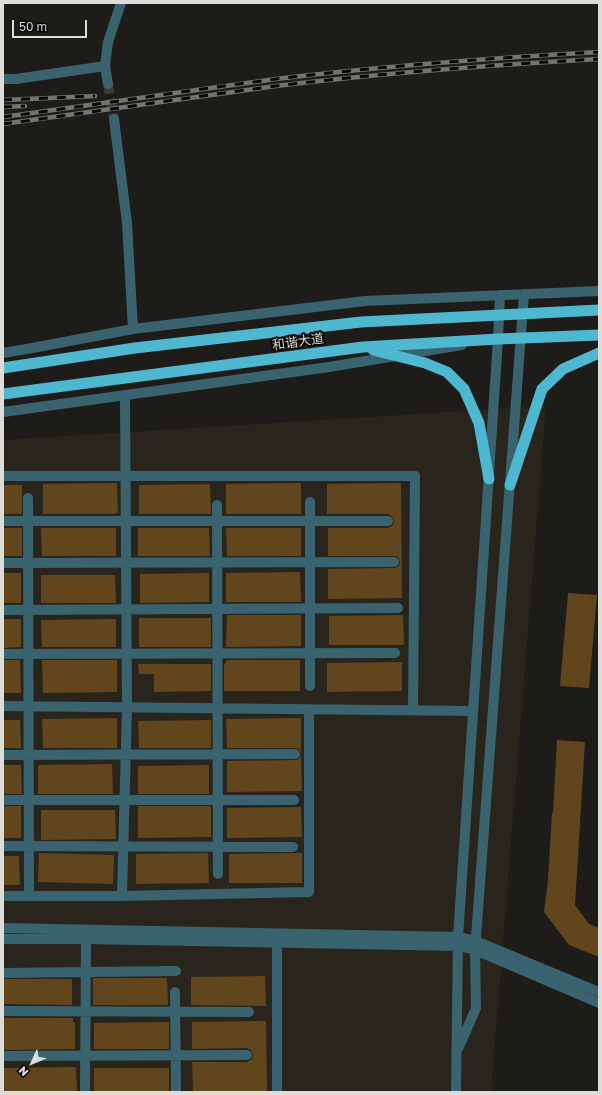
<!DOCTYPE html>
<html>
<head>
<meta charset="utf-8">
<style>
	body { margin:0 }
	#map { position:relative; width:602px; height:1095px; overflow:hidden; background:#1e1c19; font-family:"Golos Text",sans-serif }
	canvas { display:block }
	.frame { position:absolute; inset:0; border:4px solid #dddcd9; pointer-events:none }
	.north { position:absolute; left:12px; top:1043px; width:40px; height:40px; -webkit-text-stroke:3px #080706; paint-order:stroke; rotate:226deg; font-size:11px; font-weight:700; line-height:16px; text-align:center; color:#dddcd9 }
	.north::after { content:''; display:block; margin:auto; width:14px; height:18px; background:#dddcd9; clip-path:polygon(50% 0,100% 100%,50% 72%,0 100%) }
	.scale { position:absolute; left:12px; top:20px; width:75px; height:18px; box-sizing:border-box; border:2px solid #dddcd9; border-top:0; padding-left:5px; font-size:12px; line-height:14px; white-space:nowrap; color:#dddcd9; -webkit-text-stroke:3px #080706; paint-order:stroke }
</style>
</head>
<body>
<div id="map">
<canvas width="602" height="1095"></canvas>
<div class="frame"></div>
<div class="north">N</div>
<div class="scale">50 m</div>
</div>
<script>
const context = document.querySelector('canvas').getContext('2d');
context.lineJoin = 'round';
function fillPath(path, color) {
  context.fillStyle = color;
  context.fill(path, 'evenodd');
}
function stroke(path, color, width, dash) {
  context.strokeStyle = color;
  context.lineWidth = width;
  context.lineCap = dash ? 'butt' : 'round';
  context.setLineDash(dash || []);
  context.stroke(path);
}
function drawText(font, color, halo, rows, align = 'center') {
  context.font = font + ' "Golos Text","Noto Sans SC",sans-serif';
  context.lineWidth = 4;
  context.setLineDash([]);
  context.textBaseline = 'middle';
  context.strokeStyle = halo;
  context.fillStyle = color;
  for (const [text, x, y, turn = 0] of rows) {
    context.save();
    context.translate(x, y);
    context.rotate((+turn || 0) * Math.PI / 180);
    context.textAlign = isNaN(turn) ? turn : align;
    if (halo) context.strokeText(text, 0, 0);
    context.fillText(text, 0, 0);
    context.restore();
  }
}
const built = new Path2D(`
	M546 406 491 1092H3V440Z`);
const building = new Path2D(`
	M117 483 118 513H115L116 514H43V484Z
	M301 483V514H226V484Z
	M401 483 402 598 328 599V569L394 568 399 566 400 562 398 557 394 556H328V528H388L393 525 394 521 392 516 388 514H327V484Z
	M210 484 211 514H139V485Z
	M3 485H22V514H3Z
	M3 528H22V556H3Z
	M41 528H116V556H42Z
	M138 528H209L210 556H138Z
	M226 528H301V556H227Z
	M300 572 301 602H226V573Z
	M3 573H21V603H3Z
	M209 573V602L140 603V574Z
	M41 575H115L116 603H41Z
	M568 593 597 595 589 688 560 686Z
	M227 615H301V646L226 647Z
	M403 615 404 645H329V616Z
	M139 618H211V647H139Z
	M3 619H21V647L3 648Z
	M116 619V647H42L41 620Z
	M3 660H20L21 693H3Z
	M42 660H117V692L43 693Z
	M227 660H300V691H224V664H225Z
	M402 662V691L327 692V663Z
	M138 664H211V691L154 692V674H139Z
	M117 718V748H43L42 719Z
	M301 718V753L299 749 295 748H227L226 719Z
	M3 720H20L21 748H3Z
	M211 720V748H139L138 721Z
	M557 740 585 742 575 905 589 924 599 928V957L569 945 544 912 548 880 552 813H553Z
	M301 755 302 791 227 792V761L295 760 299 759Z
	M112 764 113 794H38V765Z
	M3 765H21L22 794H3Z
	M209 765V794H138V766Z
	M3 806H21V838H3Z
	M138 806H210L211 807V837L138 838Z
	M301 807 302 837 227 838V808Z
	M41 810H115L116 839 41 840Z
	M39 853 114 855 113 884 38 882Z
	M208 853 209 883 136 884V854Z
	M294 853H302V883H229V854Z
	M3 856H19L20 885H3Z
	M265 976 266 1006 191 1005V977Z
	M93 978H167L168 1005H93Z
	M3 979H72V1005L3 1004Z
	M3 1018H73V1022H75V1049L3 1050Z
	M266 1021 267 1092H193L192 1062H247L252 1059 253 1055 251 1050 247 1048 192 1049V1022Z
	M169 1022V1049H94V1023Z
	M76 1067 77 1092H3V1068Z
	M94 1068H169V1092H94Z`);
const tertiaryTunnel = new Path2D(`
	M108 84 114 119`);
const minor = new Path2D(`
	M3 79H16L105 66
	M3 476H415L413 710
	M28 498 29 896
	M310 502V686
	M217 505 218 874
	M3 521H388
	M3 563 394 562
	M3 610 398 608
	M3 654 395 653
	M3 706 473 711
	M3 755 295 754
	M3 800H294
	M3 846 293 847
	M3 896H122L127 707 125 395
	M122 896 309 892V709
	M277 943V1092
	M3 973 176 971
	M175 992 176 1092
	M3 1011 249 1012
	M3 1056 247 1055
	M85 1092 86 939`);
const tertiary = new Path2D(`
	M108 84 105 66 108 42 121 3
	M114 119 127 223 133 329
	M3 353 27 349 133 329 365 301 599 291
	M3 412 329 367 462 345
	M3 928 458 937 476 941 599 992
	M3 939H86L459 946 475 950 599 1003
	M459 1047 476 1008 475 950 524 294
	M456 1092 458 937 498 339 500 295`);
const trunk = new Path2D(`
	M373 350 425 363 447 372 464 389 479 423 489 479
	M3 368 135 348 361 322 599 310
	M3 394 363 347 498 339 599 335
	M510 485 542 389 563 369 599 353`);
const rail = new Path2D(`
	M3 100 95 96
	M3 107 25 106
	M3 117C94 105 185 91 276 79 384 66 491 58 599 52
	M3 124C94 112 185 98 276 86 383 73 491 65 599 59`);
const streetNames = [
	["和谐大道",298,342,-8]
];
fillPath(built, '#2a251c');
fillPath(building, '#60451d');
stroke(tertiaryTunnel, '#3b3936', 10, [10, 5]);
stroke(minor, '#39636e', 10);
stroke(tertiary, '#39636e', 10);
stroke(trunk, '#4eb8d1', 11);
stroke(rail, '#757370', 4.5);
stroke(rail, '#080706', 3, [9]);
drawText('13px', '#dddcd9', '#080706', streetNames);
</script>
</body>
</html>
